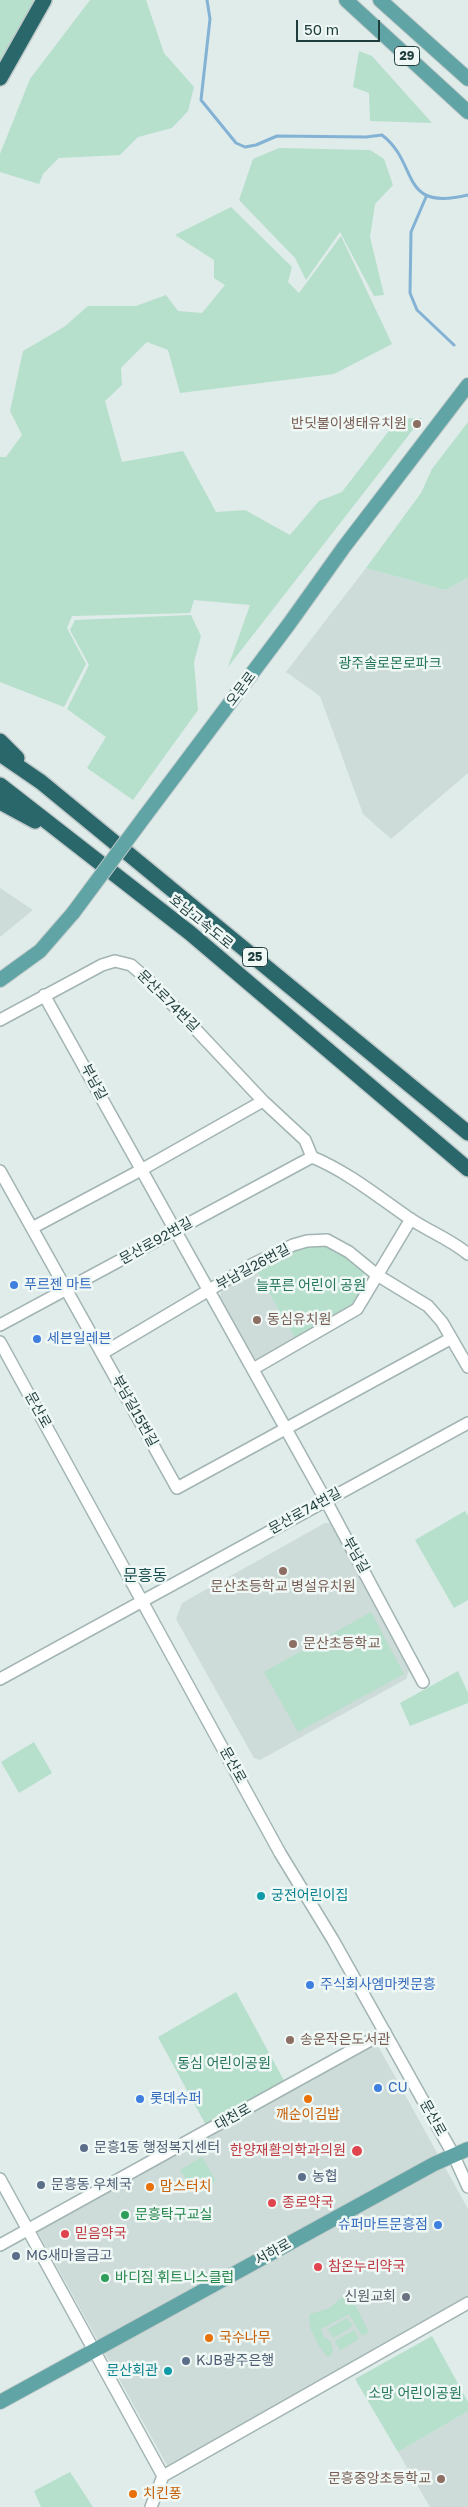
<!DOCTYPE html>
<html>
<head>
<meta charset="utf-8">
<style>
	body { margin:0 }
	#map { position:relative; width:468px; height:2507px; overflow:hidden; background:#dfecea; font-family:"Golos Text",sans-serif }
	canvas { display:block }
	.scale { position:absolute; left:296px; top:20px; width:84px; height:22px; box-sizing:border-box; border:2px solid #1f3d3d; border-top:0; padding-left:6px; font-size:15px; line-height:18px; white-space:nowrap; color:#1f3d3d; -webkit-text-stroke:4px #f0f8f6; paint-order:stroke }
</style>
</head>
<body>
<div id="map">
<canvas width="468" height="2507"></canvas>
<div class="scale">50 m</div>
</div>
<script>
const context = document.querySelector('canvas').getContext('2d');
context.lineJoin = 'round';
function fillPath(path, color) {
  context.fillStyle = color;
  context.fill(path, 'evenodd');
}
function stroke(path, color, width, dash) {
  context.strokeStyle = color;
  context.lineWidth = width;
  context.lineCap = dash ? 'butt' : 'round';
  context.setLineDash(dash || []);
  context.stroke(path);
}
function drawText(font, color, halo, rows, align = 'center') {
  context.font = font + ' "Golos Text","Noto Sans KR",sans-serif';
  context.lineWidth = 5;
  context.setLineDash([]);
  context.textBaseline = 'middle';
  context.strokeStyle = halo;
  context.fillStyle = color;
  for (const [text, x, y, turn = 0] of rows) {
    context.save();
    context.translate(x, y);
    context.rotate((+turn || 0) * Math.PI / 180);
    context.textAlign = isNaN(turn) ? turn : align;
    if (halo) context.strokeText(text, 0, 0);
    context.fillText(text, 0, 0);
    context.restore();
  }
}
const built = new Path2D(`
	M366 568 445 590 468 578V773L391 839 363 814 320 696 286 672Z
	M0 888 33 910 0 937Z
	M256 1270 296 1340 260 1360 251 1358 219 1299 222 1290Z
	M325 1523H331L410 1668 406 1679 260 1760 254 1758 176 1619 182 1603Z
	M377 2044 468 2209V2297L168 2467 37 2231Z
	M468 2411V2507H430L398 2452Z`);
const green = new Path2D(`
	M0 0H40L0 68Z
	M90 0H146L164 53 194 87 188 111 172 128 138 137 120 155 59 158 43 174 39 184 0 172V154L30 79Z
	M359 51 372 56 432 123 370 121 369 93 353 87Z
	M279 148 370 150 384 159 393 185 375 204 370 237 384 295 374 296 340 232 306 280 295 258 239 200 253 159Z
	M231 207 292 267 288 282 299 293 341 236 392 344 334 374 180 393 168 350 147 342 121 368 122 385 105 401 122 462 183 451 216 512 245 510 290 535 319 501 342 492 398 419 422 418 228 667 250 605 194 600 190 613 72 616 67 628 86 664 64 707 0 682V457H6L22 435 10 411 23 351 64 327 88 306H136L166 295 178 311 202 313 225 285 214 278V260L175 235Z
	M468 422V578L445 590 366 568 421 493 432 469Z
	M191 615 201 636 194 662 198 710 133 800 87 768 106 737 67 709 89 665 70 630 75 620Z
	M322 1244C341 1252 360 1261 368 1282L356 1305 296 1340 256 1270C277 1260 298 1245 322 1244Z
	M465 1511 468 1516V1600L454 1608 415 1540Z
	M371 1612 404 1674 298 1732 264 1672Z
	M458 1671 468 1693V1703L410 1726 400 1703Z
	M34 1742 52 1773 19 1793 1 1762Z
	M236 1992 287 2086 208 2129 158 2037Z
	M202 2157 216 2181 194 2193 187 2182 205 2171 187 2181 180 2170Z
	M344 2295 352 2299 369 2332 362 2336 349 2314 321 2329 324 2337 331 2342 333 2351 330 2357 327 2356C319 2347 306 2327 310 2314L330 2308Z
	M347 2318 353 2326 333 2338 328 2329Z
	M354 2330 359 2339 340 2350 335 2341Z
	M432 2336 468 2402V2411L398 2452 355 2379Z
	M70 2472 93 2507H41L34 2491Z`);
const stream = new Path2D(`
	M207 0 210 19 201 100 236 143 245 147 256 145 277 136 366 137 382 135C420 164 398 212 468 195
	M426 197 411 232 410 293 417 310 454 345`);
const minor = new Path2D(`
	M44 995 325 1499 423 1682
	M0 1020 102 965 115 961 131 965 154 985 263 1101 305 1140 312 1157C348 1172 377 1196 409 1218 428 1231 450 1239 468 1254
	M0 1171 177 1488 450 1339
	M32 1228 141 1170 263 1101
	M0 1325 312 1157
	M0 1342 280 1853 333 1940 453 2154 468 2187
	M103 1353 253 1264 293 1245 307 1241 327 1240 349 1252 377 1275 428 1306 442 1322 468 1367
	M253 1369 357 1309 411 1219
	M0 1679 468 1423
	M0 2179 163 2476
	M0 2245 385 2032
	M151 2507 163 2476 468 2303`);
const major = new Path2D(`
	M346 0 468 112
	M380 0 468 79
	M145 816 289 624 344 547 468 385
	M0 980 40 951 73 913
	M0 2402 434 2164 468 2149`);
const highway = new Path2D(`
	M0 78 44 0
	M0 741 17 758
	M0 754 41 782 468 1133
	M0 785 190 933 468 1169
	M0 802 35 821`);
const majorBridge = new Path2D(`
	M73 913 145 816`);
const markers = [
	[417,424,5,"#8d6e63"],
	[14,1285,5,"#3f7fe0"],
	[257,1320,5,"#8d6e63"],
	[37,1339,5,"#3f7fe0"],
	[283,1571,5,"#8d6e63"],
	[293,1644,5,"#8d6e63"],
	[261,1896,5,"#0f9aa8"],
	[310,1985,5,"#3f7fe0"],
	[290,2040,5,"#8d6e63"],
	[378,2088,5,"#3f7fe0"],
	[140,2099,5,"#3f7fe0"],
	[308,2099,5,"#e8710a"],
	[84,2148,5,"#5c6f8a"],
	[357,2151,6,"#e0444e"],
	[302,2177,5,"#5c6f8a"],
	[41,2185,5,"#5c6f8a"],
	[150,2187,5,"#e8710a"],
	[272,2203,5,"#e0444e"],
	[125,2215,5,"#2e9e5b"],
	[438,2225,5,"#3f7fe0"],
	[65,2234,5,"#e0444e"],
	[16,2256,5,"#5c6f8a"],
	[318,2267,5,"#e0444e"],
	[105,2278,5,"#2e9e5b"],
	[406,2297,5,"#6b7280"],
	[209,2338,5,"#e8710a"],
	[186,2361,5,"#5c6f8a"],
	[168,2371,5,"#0f9aa8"],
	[441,2479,5,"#8d6e63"],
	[133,2494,5,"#e8710a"]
];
const shields = [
	[407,56,25],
	[255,957,25]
];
const shieldNames = [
	["29",407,56],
	["25",255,957]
];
const educationNames = [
	["반딧불이생태유치원",407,424,"right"],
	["동심유치원",267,1320],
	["문산초등학교 병설유치원",283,1587,"center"],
	["문산초등학교",303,1644],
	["송운작은도서관",300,2040],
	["문흥중앙초등학교",431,2479,"right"]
];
const parkNames = [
	["광주솔로몬로파크",390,664],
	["늘푸른 어린이 공원",311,1286],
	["동심 어린이공원",224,2064],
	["소망 어린이공원",415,2394]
];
const streetNames = [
	["오문로",241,689,-53],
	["호남고속도로",201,922,39],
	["문산로74번길",168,1001,45],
	["부남길",94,1082,62],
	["문산로92번길",156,1241,-29],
	["부남길26번길",253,1267,-28],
	["문산로",38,1410,61],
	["부남길15번길",135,1411,61],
	["문산로74번길",305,1511,-29],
	["부남길",356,1555,61],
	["문산로",233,1765,61],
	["대천로",233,2117,-29],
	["문산로",433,2118,61],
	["서하로",273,2252,-29]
];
const shopNames = [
	["푸르젠 마트",24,1285],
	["세븐일레븐",47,1339],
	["주식회사엠마켓문흥",320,1985],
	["CU",388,2088],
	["롯데슈퍼",150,2099],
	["슈퍼마트문흥점",428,2225,"right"]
];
const cultureNames = [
	["궁전어린이집",271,1896],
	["문산회관",158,2371,"right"]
];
const foodNames = [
	["깨순이김밥",308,2115,"center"],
	["맘스터치",160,2187],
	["국수나무",219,2338],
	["치킨퐁",143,2494]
];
const serviceNames = [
	["문흥1동 행정복지센터",94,2148],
	["농협",312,2177],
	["문흥동 우체국",51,2185],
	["MG새마을금고",26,2256],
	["KJB광주은행",196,2361]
];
const healthNames = [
	["한양재활의학과의원",346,2151,"right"],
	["종로약국",282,2203],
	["믿음약국",75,2234],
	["참온누리약국",328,2267]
];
const leisureNames = [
	["문흥탁구교실",135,2215],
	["바디짐 휘트니스클럽",115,2278]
];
const worshipNames = [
	["신원교회",396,2297]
];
const quarterNames = [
	["문흥동",145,1576]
];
fillPath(built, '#cddcd9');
fillPath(green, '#b6dfcc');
stroke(stream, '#83b2d5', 3);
stroke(minor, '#a2b4b3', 14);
stroke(major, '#c0c9c9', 16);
stroke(highway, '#c0c9c9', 18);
stroke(minor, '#fff', 11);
stroke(major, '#60a4a5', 14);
stroke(highway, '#29676b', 15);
stroke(majorBridge, '#c0c9c9', 16, []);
stroke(majorBridge, '#60a4a5', 14);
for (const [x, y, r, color] of markers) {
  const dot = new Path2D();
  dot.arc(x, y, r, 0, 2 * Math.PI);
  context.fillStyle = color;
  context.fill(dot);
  stroke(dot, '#f0f8f6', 2);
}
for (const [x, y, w] of shields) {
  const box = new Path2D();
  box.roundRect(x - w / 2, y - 9.5, w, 19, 4);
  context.fillStyle = '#f0f8f6';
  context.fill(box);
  stroke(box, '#1f3d3d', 1);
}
drawText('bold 12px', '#1f3d3d', null, shieldNames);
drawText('14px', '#785e54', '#f0f8f6', educationNames, 'left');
drawText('14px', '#26775b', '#f0f8f6', parkNames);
drawText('14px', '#1f3d3d', '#f0f8f6', streetNames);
drawText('14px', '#366cbe', '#f0f8f6', shopNames, 'left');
drawText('14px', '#0d838f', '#f0f8f6', cultureNames, 'left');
drawText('14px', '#c56008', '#f0f8f6', foodNames, 'left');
drawText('14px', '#4e5e75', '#f0f8f6', serviceNames, 'left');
drawText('14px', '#be3a42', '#f0f8f6', healthNames, 'left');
drawText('14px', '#27864d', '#f0f8f6', leisureNames, 'left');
drawText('14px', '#5b616d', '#f0f8f6', worshipNames, 'right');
drawText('16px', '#1a4f51', '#f0f8f6', quarterNames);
</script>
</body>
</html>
